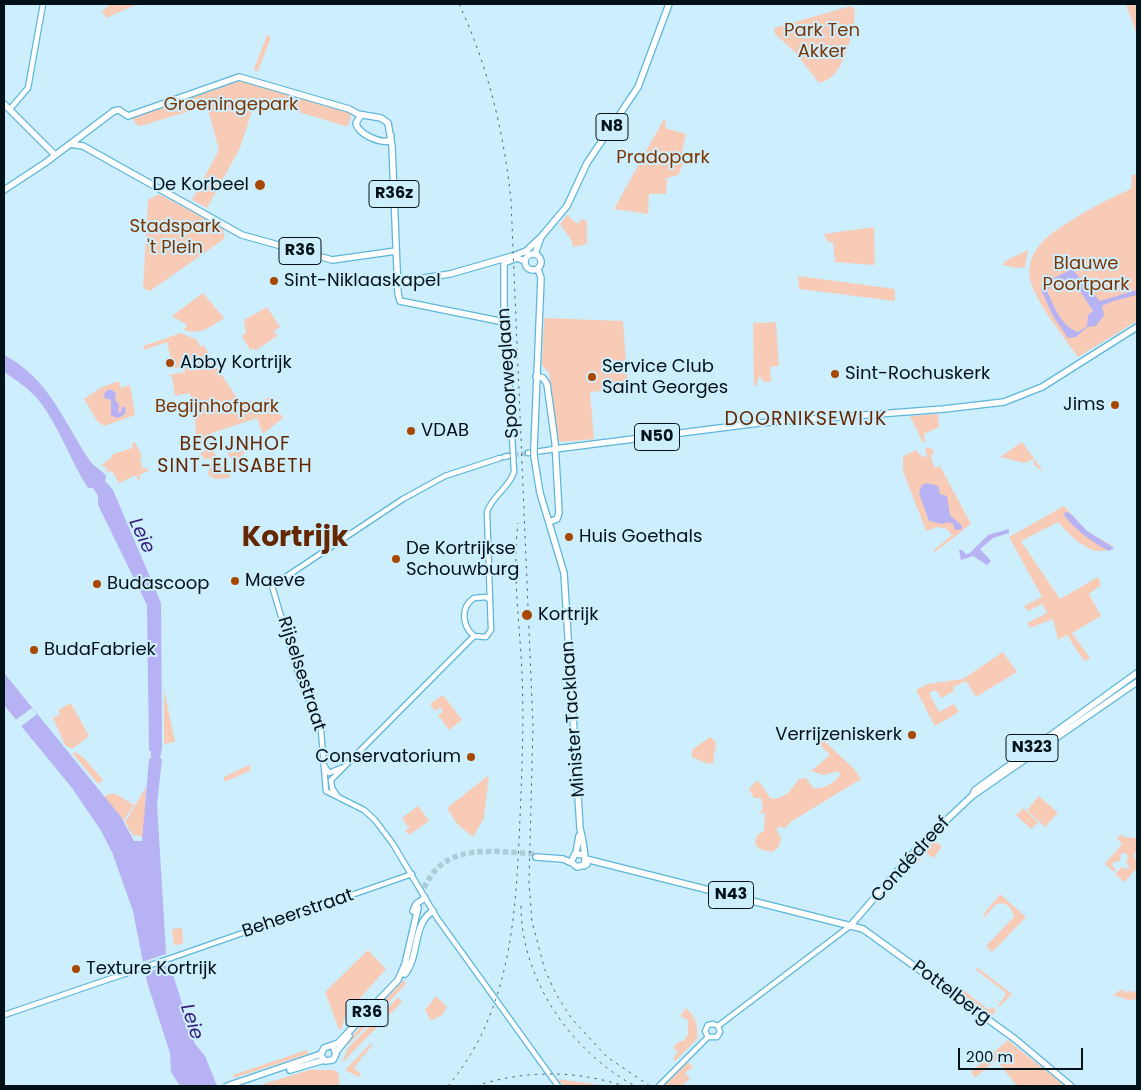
<!DOCTYPE html>
<html>
<head>
<meta charset="utf-8">
<style>
	body { margin:0 }
	#map { position:relative; width:1141px; height:1090px; overflow:hidden; background:#cdeefd; font-family:Poppins,sans-serif }
	canvas { display:block }
	.frame { position:absolute; inset:0; border:5px solid #011118; pointer-events:none }
	.scale { position:absolute; left:958px; top:1048px; width:125px; height:22px; box-sizing:border-box; border:2px solid #011118; border-top:0; padding-left:6px; font-size:15px; line-height:18px; white-space:nowrap; color:#011118; -webkit-text-stroke:4px #cdeefd; paint-order:stroke }
</style>
</head>
<body>
<div id="map">
<canvas width="1141" height="1090"></canvas>
<div class="frame"></div>
<div class="scale">200 m</div>
</div>
<script>
const context = document.querySelector('canvas').getContext('2d');
context.lineJoin = 'round';
function fillPath(path, color) {
  context.fillStyle = color;
  context.fill(path, 'evenodd');
}
function stroke(path, color, width, dash) {
  context.strokeStyle = color;
  context.lineWidth = width;
  context.lineCap = dash ? 'butt' : 'round';
  context.setLineDash(dash || []);
  context.stroke(path);
}
function drawText(font, color, halo, rows, align = 'center') {
  context.font = font + ' Poppins,sans-serif';
  context.lineWidth = 4;
  context.setLineDash([]);
  context.textBaseline = 'middle';
  context.strokeStyle = halo;
  context.fillStyle = color;
  for (const [text, x, y, turn = 0] of rows) {
    context.save();
    context.translate(x, y);
    context.rotate((+turn || 0) * Math.PI / 180);
    context.textAlign = isNaN(turn) ? turn : align;
    if (halo) context.strokeText(text, 0, 0);
    context.fillText(text, 0, 0);
    context.restore();
  }
}
const green = new Path2D(`
	M111 4H137L106 18 102 11Z
	M1126 4 1137 5V35Z
	M851 6 855 10C855 28 843 84 818 82L795 52 775 34 774 28Z
	M267 35 271 37 258 71H255L254 69Z
	M238 79 352 113 348 126H345L256 99 240 148 207 208 192 200 219 150 207 106 140 126 137 125 132 118Z
	M664 119 666 120 665 128 686 134 682 153 685 154 681 160 684 162 678 175 667 178 666 194H649L648 214 614 209Z
	M1132 175H1137V321L1078 357C1064 337 1038 305 1031 283 1027 271 1030 257 1038 247 1051 228 1109 198 1131 189Z
	M159 194 224 229V239L150 291 143 288 148 200Z
	M567 215 577 224 582 219 587 221V244L573 247 572 241 560 224Z
	M874 227 875 265 835 262 833 242H828L824 234Z
	M1028 250 1025 267 1017 268 1003 265 1005 261Z
	M798 276 895 289V301L799 289Z
	M203 293 224 318C211 326 201 336 184 330L187 325 172 316Z
	M267 307 280 327 274 331 277 336 255 351 253 348 250 350 242 336 246 333 244 320Z
	M544 318 623 321 628 389 590 392 594 439 562 442 558 440 549 373 542 365Z
	M776 322 779 366 770 367 771 382H764L759 376 756 386H754L753 323Z
	M181 333 197 340 200 347 204 345 216 366 215 368H217L241 404 251 400 257 414 262 412 257 403 270 397 283 418 263 434 257 418 212 433 213 445 212 439 196 444 195 419 190 393 175 396 172 377 168 375 185 372 184 366 170 369 169 365 172 364 167 342 144 350 143 346Z
	M119 381 121 388 130 385 135 415 104 426 97 421 84 399 102 387Z
	M938 414 939 427 924 434 925 441 923 443 910 416Z
	M135 442 142 457 140 458 143 469 147 468 148 471 139 475 140 479 138 480 136 475 119 483 112 471 108 472 105 466H100L111 458 113 454 133 448 132 443Z
	M1022 442 1043 471H1042L1034 465 1033 459 1025 463 1000 457Z
	M928 447 934 450 931 458 935 468 940 466 971 524 935 552 933 551 952 535 947 529 938 527 926 531 903 471V456L916 450 922 457 927 456 925 450Z
	M208 448 214 452 218 463 229 470 230 478 215 479 208 474 212 459H205L200 454Z
	M242 451 245 452 238 459 243 462 237 470V466L227 453Z
	M1064 506 1087 531 1114 547C1093 560 1072 538 1058 522L1021 541 1060 599 1098 577 1101 585 1089 594 1101 616 1072 633 1090 658 1084 661 1067 635 1058 640 1053 619 1030 628 1027 623 1047 613 1042 604 1028 611 1024 606 1042 597 1009 537Z
	M1003 652 1017 672 976 697 966 681 953 687 954 691 941 698 936 690 929 693 939 712 954 704 959 712 935 726 916 690 927 684 963 679Z
	M164 690 175 742 164 744Z
	M443 695 462 720 449 730 438 715 443 712 440 707 435 711 430 704Z
	M71 703 89 736 72 749 65 745 53 718 60 714 58 710Z
	M818 735 853 768 861 779 792 821 784 829 781 826 776 829 781 838 778 848 772 852 759 849 755 843 757 835 764 831 765 813 760 814 763 807 761 798H754L749 789 756 781 760 783 771 799C785 799 791 790 799 779L806 778 813 788C824 790 834 783 840 775L839 771 823 775 811 771 830 755 814 739Z
	M710 737 716 742 713 763 708 764 692 757V750Z
	M75 752 84 758 103 780 98 784 73 754Z
	M249 765 251 770 227 781H224V777Z
	M489 775 484 818 473 837 457 824 447 808Z
	M146 787 144 838 138 835 133 836 125 822Z
	M109 794H116L134 805 123 821 104 797Z
	M1039 796 1058 813 1045 827 1027 810Z
	M418 806 429 821 409 835 405 830 411 826H407L402 818Z
	M1023 808 1038 822 1031 829 1016 815Z
	M1120 834 1124 837 1137 838V850L1133 856 1137 861V868L1124 882 1115 874 1122 867 1127 869 1129 867 1126 861 1128 858 1127 854 1121 853 1120 861 1113 862 1112 866 1116 869 1114 872 1105 864 1122 844 1117 838Z
	M935 842 942 846 934 858 925 853 916 865 911 862 927 844Z
	M1000 894 1026 917 992 952 986 946 1014 917C1012 907 1006 901 996 904L985 917 983 915Z
	M182 928 183 944 174 945 172 929Z
	M368 950 386 969 345 1015 342 1028 339 1030 325 992Z
	M978 968 1012 994 999 1007 998 1006 1005 996V992L975 969Z
	M404 980 406 984 347 1046 343 1045Z
	M958 986 989 1010 992 1007 996 1010 992 1016 956 990Z
	M1122 989 1125 993 1130 990 1132 993 1137 990V999L1128 1000 1113 995Z
	M436 996 447 1007 442 1015 431 1021 425 1010Z
	M398 997 402 1002 385 1019 383 1016 381 1018 383 1021 342 1063 348 1048Z
	M686 1008C695 1015 699 1028 697 1039L675 1061 673 1058 678 1052 673 1047 680 1041H684L688 1034V1020L680 1016Z
	M1008 1040 1015 1046 1065 1086H1017L996 1060 975 1078 971 1072Z
	M371 1043 372 1045 363 1057 361 1055V1059L354 1068 361 1074 359 1077 345 1070Z
	M307 1050 308 1054 234 1078 233 1075Z
	M688 1062 693 1067 685 1073 690 1078 682 1086H664Z
	M309 1070H334L339 1074V1086H257Z
	M557 1079 607 1086H564Z`);
const water = new Path2D(`
	M1072 269 1100 301 1137 290V295L1113 301 1102 306 1104 315 1096 326 1087 327 1076 337 1068 338 1053 316 1041 290 1044 283ZM1068 279 1074 282 1093 311 1088 315 1087 326 1078 332C1061 326 1055 308 1047 291L1050 287Z
	M4 355C49 378 63 421 90 461 94 467 102 470 106 476L105 481 113 490 161 603 162 748 160 758 162 759 157 804 166 953 195 1044 205 1056 217 1086H180L171 1072 170 1053 147 982 133 911 112 852 100 829 72 788 4 705V673L121 817 134 841H142L149 759 151 758V751H149L147 605 98 505V496L93 488H88C70 460 60 428 40 402 31 390 16 380 4 372Z
	M110 389 116 393 115 400 119 405 118 413 121 412 122 406 126 408 125 414 118 418 111 416V400L104 398 105 392Z
	M927 483 938 486 940 494 947 496 950 515 962 526V529L955 530 953 524 948 522 942 524 929 521 919 493 922 485Z
	M1065 512 1070 513 1087 531 1114 548 1109 551C1092 542 1075 530 1064 515Z
	M1009 529V533L993 538 980 549 991 561 987 565 973 556 961 560 959 550H962L966 554 970 553 988 535Z`);
const pier = new Path2D(`
	M32 708 37 714 19 728 14 721Z
	M169 953 171 964 142 974 139 963Z`);
const tertiaryTunnel = new Path2D(`
	M508 456 528 453`);
const primaryTunnel = new Path2D(`
	M421 896C439 841 490 851 536 854`);
const tertiary = new Path2D(`
	M10 109 28 88 43 4
	M528 453 555 449
	M504 457 508 456
	M500 458 445 476 403 499 272 586 299 677 321 730 326 791 364 810 375 820 393 844 437 918 558 1086
	M490 600 486 597 474 598C460 607 462 626 474 636L486 637 491 630 487 512C492 496 509 488 514 472L507 341 502 318
	M324 765 329 773 341 768
	M331 780 474 636
	M331 780 332 788 338 797
	M125 974 412 874
	M4 1015 127 973
	M718 1026 850 926
	M708 1037 705 1031 708 1025 713 1024 718 1026
	M708 1037H717L720 1032 718 1026
	M659 1086 708 1037`);
const primary = new Path2D(`
	M4 104 55 155
	M361 115 356 123C358 134 379 143 389 141L391 136
	M70 144 83 146 242 235 332 260 396 251
	M4 190 45 163 114 111 119 110 128 116 239 77 349 109 358 114 381 118 388 123 392 146 398 293 400 301 499 321 504 314V263L517 258 525 261
	M525 262a8 8 0 1 1 16 0a8 8 0 1 1-16 0Z
	M535 254 541 237 567 206 587 163 638 87 669 4
	M397 282 450 274 516 255 526 251 541 237
	M536 376 543 378 547 384 555 442 559 513 557 519 549 522
	M534 448 541 278 538 269
	M555 449 759 423 944 409 1004 402 1042 387 1137 327
	M534 456 540 493 564 573 580 828C582 836 587 860 584 866
	M972 796 1137 682
	M576 853 579 836
	M584 855 575 854 571 862 577 867 587 864
	M536 857 563 859 572 863
	M586 859 863 929 1015 1039 1071 1086
	M413 911 416 904 425 898
	M851 925 919 846 972 796 975 790 1137 673
	M405 974C420 955 412 924 433 911
	M336 1052 349 1036
	M321 1054 324 1048 338 1043 398 980 405 964 418 908
	M322 1057 325 1061 333 1060 336 1054 334 1049
	M290 1070 324 1060
	M227 1086 321 1054`);
const rail = new Path2D(`
	M459 4C488 66 504 133 511 200L533 726 529 883 532 922 545 970 556 994 572 1019 607 1057 650 1086
	M521 906C521 980 572 1052 635 1086
	M448 1086C512 1010 516 913 520 818 522 770 524 722 522 674 520 625 512 572 518 523
	M476 1086C524 1070 576 1070 624 1086`);
const primaryBridge = new Path2D(`
	M534 448V456`);
const markers = [
	[260,185,6,"#a84700"],
	[274,281,5,"#a84700"],
	[170,363,5,"#a84700"],
	[835,374,5,"#a84700"],
	[592,377,5,"#a84700"],
	[1115,405,5,"#a84700"],
	[411,431,5,"#a84700"],
	[569,537,5,"#a84700"],
	[396,559,5,"#a84700"],
	[235,581,5,"#a84700"],
	[97,584,5,"#a84700"],
	[527,615,6,"#a84700"],
	[34,650,5,"#a84700"],
	[912,735,5,"#a84700"],
	[471,757,5,"#a84700"],
	[76,969,5,"#a84700"]
];
const shields = [
	[612,127,32],
	[394,194,50],
	[300,251,42],
	[657,437,45],
	[1032,748,52],
	[731,895,45],
	[367,1013,42]
];
const shieldNames = [
	["N8",612,127],
	["R36z",394,194],
	["R36",300,251],
	["N50",657,437],
	["N323",1032,748],
	["N43",731,895],
	["R36",367,1013]
];
const parkNames = [
	["Park Ten",822,31],
	["Akker",822,52],
	["Groeningepark",231,105],
	["Pradopark",663,158],
	["Stadspark",175,227],
	["'t Plein",175,248],
	["Blauwe",1086,264],
	["Poortpark",1086,285],
	["Begijnhofpark",217,407]
];
const poiNames = [
	["De Korbeel",249,185,"right"],
	["Sint-Niklaaskapel",284,281],
	["Abby Kortrijk",180,363],
	["Service Club",602,367],
	["Saint Georges",602,388],
	["Sint-Rochuskerk",845,374],
	["Jims",1105,405,"right"],
	["VDAB",421,431],
	["Huis Goethals",579,537],
	["De Kortrijkse",406,549],
	["Schouwburg",406,570],
	["Maeve",245,581],
	["Budascoop",107,584],
	["Kortrijk",538,615],
	["BudaFabriek",44,650],
	["Verrijzeniskerk",902,735,"right"],
	["Conservatorium",461,757,"right"],
	["Texture Kortrijk",86,969]
];
const streetNames = [
	["Spoorweglaan",509,373,-94],
	["Rijselsestraat",301,674,72],
	["Minister Tacklaan",574,719,-94],
	["Condédreef",911,860,-48],
	["Beheerstraat",298,914,-19],
	["Pottelberg",951,993,37]
];
const neighbourhoodNames = [
	["DOORNIKSEWIJK",806,420],
	["BEGIJNHOF",235,445],
	["SINT-ELISABETH",235,467]
];
const waterNames = [
	["Leie",141,536,65],
	["Leie",191,1022,72]
];
const townNames = [
	["Kortrijk",295,539]
];
fillPath(green, '#f8cbb6');
fillPath(water, '#b6b2f3');
fillPath(pier, '#cdeefd');
stroke(tertiaryTunnel, '#aecddb', 4.5, [4.5, 2]);
stroke(primaryTunnel, '#aecddb', 5.5, [5.5, 3]);
stroke(tertiary, '#5cb6da', 7);
stroke(primary, '#5cb6da', 8);
stroke(tertiary, '#fff', 4.5);
stroke(primary, '#fff', 5.5);
stroke(rail, '#4e646e', 1, [2.5, 5]);
stroke(primaryBridge, '#5cb6da', 8, []);
stroke(primaryBridge, '#fff', 5.5);
for (const [x, y, r, color] of markers) {
  const dot = new Path2D();
  dot.arc(x, y, r, 0, 2 * Math.PI);
  context.fillStyle = color;
  context.fill(dot);
  stroke(dot, '#cdeefd', 2);
}
for (const [x, y, w] of shields) {
  const box = new Path2D();
  box.roundRect(x - w / 2, y - 13.5, w, 27, 4);
  context.fillStyle = '#cdeefd';
  context.fill(box);
  stroke(box, '#011118', 1);
}
drawText('bold 16px', '#011118', null, shieldNames);
drawText('18px', '#7e3400', '#cdeefd', parkNames);
drawText('18px', '#011118', '#cdeefd', poiNames, 'left');
drawText('18px', '#011118', '#cdeefd', streetNames);
context.letterSpacing = '1px';
drawText('19px', '#642700', '#cdeefd', neighbourhoodNames);
context.letterSpacing = '0px';
drawText('italic 19px', '#351e7a', '#cdeefd', waterNames);
drawText('bold 28px', '#642700', '#cdeefd', townNames);
</script>
</body>
</html>
